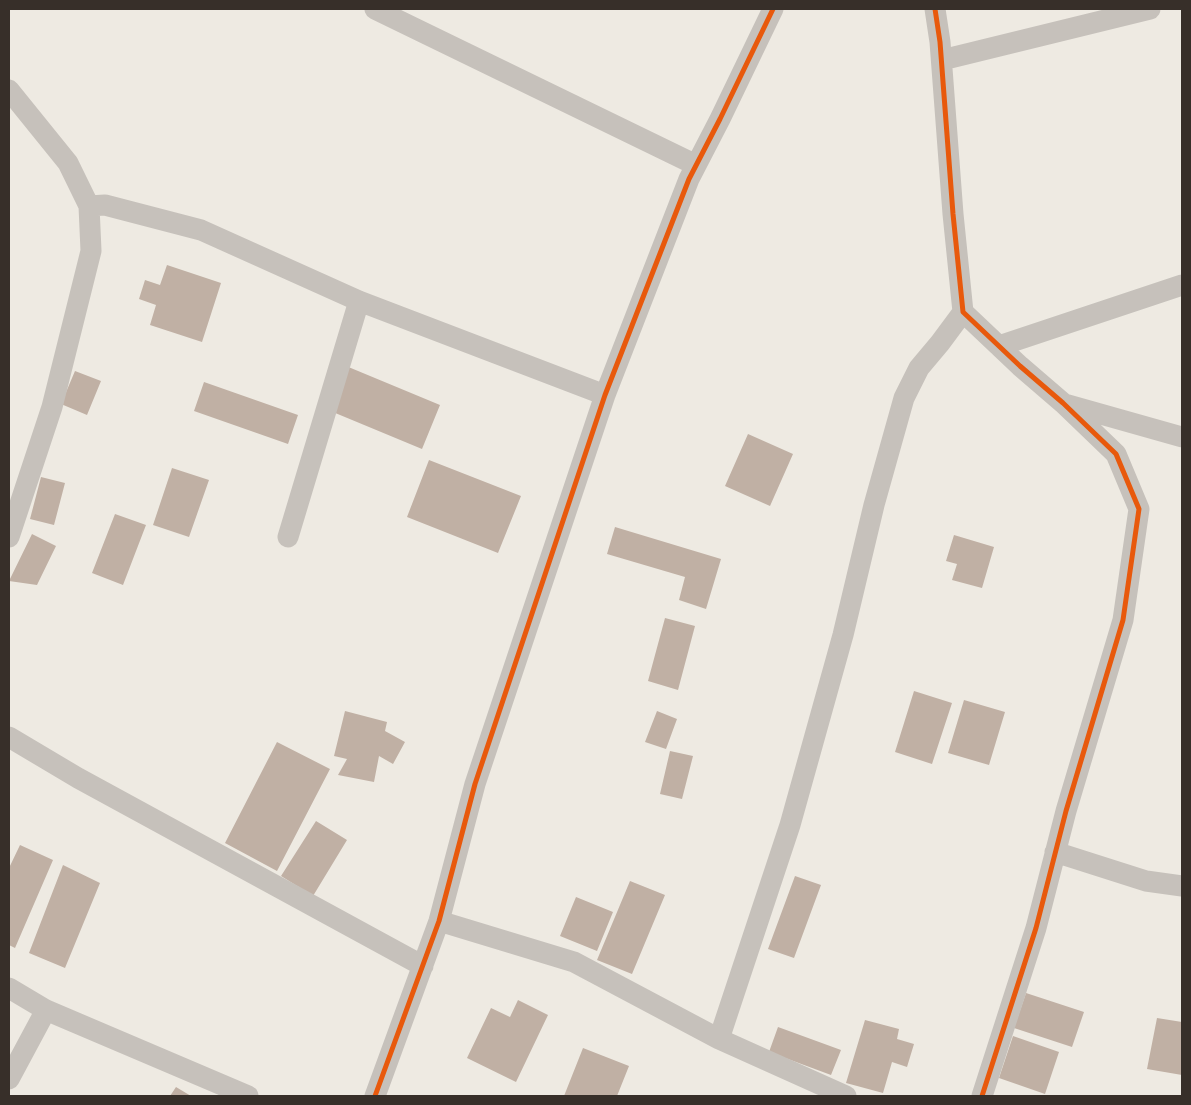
<!DOCTYPE html>
<html>
<head>
<meta charset="utf-8">
<style>
	body { margin:0 }
	#map { position:relative; width:1191px; height:1105px; overflow:hidden; background:#eeeae2; font-family:"Source Sans 3",sans-serif }
	canvas { display:block }
	.frame { position:absolute; inset:0; border:10px solid #372f29; pointer-events:none }
</style>
</head>
<body>
<div id="map">
<canvas width="1191" height="1105"></canvas>
<div class="frame"></div>
</div>
<script>
const context = document.querySelector('canvas').getContext('2d');
context.lineJoin = 'round';
function fillPath(path, color) {
  context.fillStyle = color;
  context.fill(path, 'evenodd');
}
function stroke(path, color, width, dash) {
  context.strokeStyle = color;
  context.lineWidth = width;
  context.lineCap = dash ? 'butt' : 'round';
  context.setLineDash(dash || []);
  context.stroke(path);
}
const building = new Path2D(`
	M167 265 221 283 202 342 150 325 156 305 139 299 145 280 160 285Z
	M346 366 440 405 422 449 328 410Z
	M75 371 101 381 87 415 61 404Z
	M204 382 298 415 288 444 194 411Z
	M748 434 793 454 770 506 725 486Z
	M429 460 521 496 498 553 407 517Z
	M172 468 209 480 189 537 153 525Z
	M41 477 65 483 54 525 30 519Z
	M115 514 146 525 123 585 92 573Z
	M615 527 721 559 706 609 679 600 685 577 607 554Z
	M32 534 56 546 37 585 9 581Z
	M954 535 994 547 982 588 952 580 957 564 946 561Z
	M665 618 695 626 678 690 648 681Z
	M914 691 952 703 932 764 895 752Z
	M964 700 1005 712 989 765 948 753Z
	M345 711 387 722 385 731 405 742 393 764 379 756 374 782 338 775 347 759 334 756Z
	M657 711 677 719 666 749 645 742Z
	M277 742 330 769 277 871 225 843Z
	M670 751 693 756 682 799 660 794Z
	M316 821 347 840 313 896 281 876Z
	M20 845 53 860 15 948 9 945V868Z
	M63 865 100 883 65 968 29 953Z
	M795 876 821 885 794 958 768 949Z
	M630 881 665 895 632 974 597 960Z
	M576 897 613 912 597 951 560 936Z
	M1026 993 1084 1012 1072 1047 1014 1028Z
	M518 1000 548 1015 516 1082 467 1058 491 1008 510 1017Z
	M1157 1018 1182 1022V1075L1147 1069Z
	M865 1020 899 1029 897 1039 914 1044 907 1067 892 1062 883 1093 846 1083Z
	M778 1027 841 1050 831 1075 769 1052Z
	M1013 1036 1059 1052 1045 1094 999 1078Z
	M583 1048 629 1066 617 1096H564Z
	M176 1087 191 1096H170Z`);
const street = new Path2D(`
	M375 9 696 165
	M935 9 940 42 953 214 963 312 1020 366 1063 403 1116 454 1139 509 1123 620 1066 811 1036 928 982 1096
	M942 60 1150 9
	M9 90 68 163 89 206 91 251 52 407 9 537
	M89 206 105 205 201 230 359 301 605 395
	M999 346 1182 285
	M1065 404 1182 437
	M288 537 359 301
	M9 737 78 778 423 966
	M1055 852 1146 881 1182 886
	M439 921 574 962 719 1039 846 1096
	M9 988 46 1010 248 1096
	M719 1039 790 825 843 635 874 505 904 398 919 368 940 343 963 312
	M9 1079 46 1010
	M375 1096 439 921 475 784 605 395 689 179 720 119 773 9`);
const cycleway = new Path2D(`
	M935 9 940 42 953 214 963 312 1020 366 1063 403 1116 454 1139 509 1123 620 1066 811 1036 928 982 1096
	M375 1096 439 921 475 784 605 395 689 179 720 119 773 9`);
fillPath(building, '#c0b0a4');
stroke(street, '#c6c1bb', 21);
stroke(cycleway, '#e8590c', 5);
</script>
</body>
</html>
